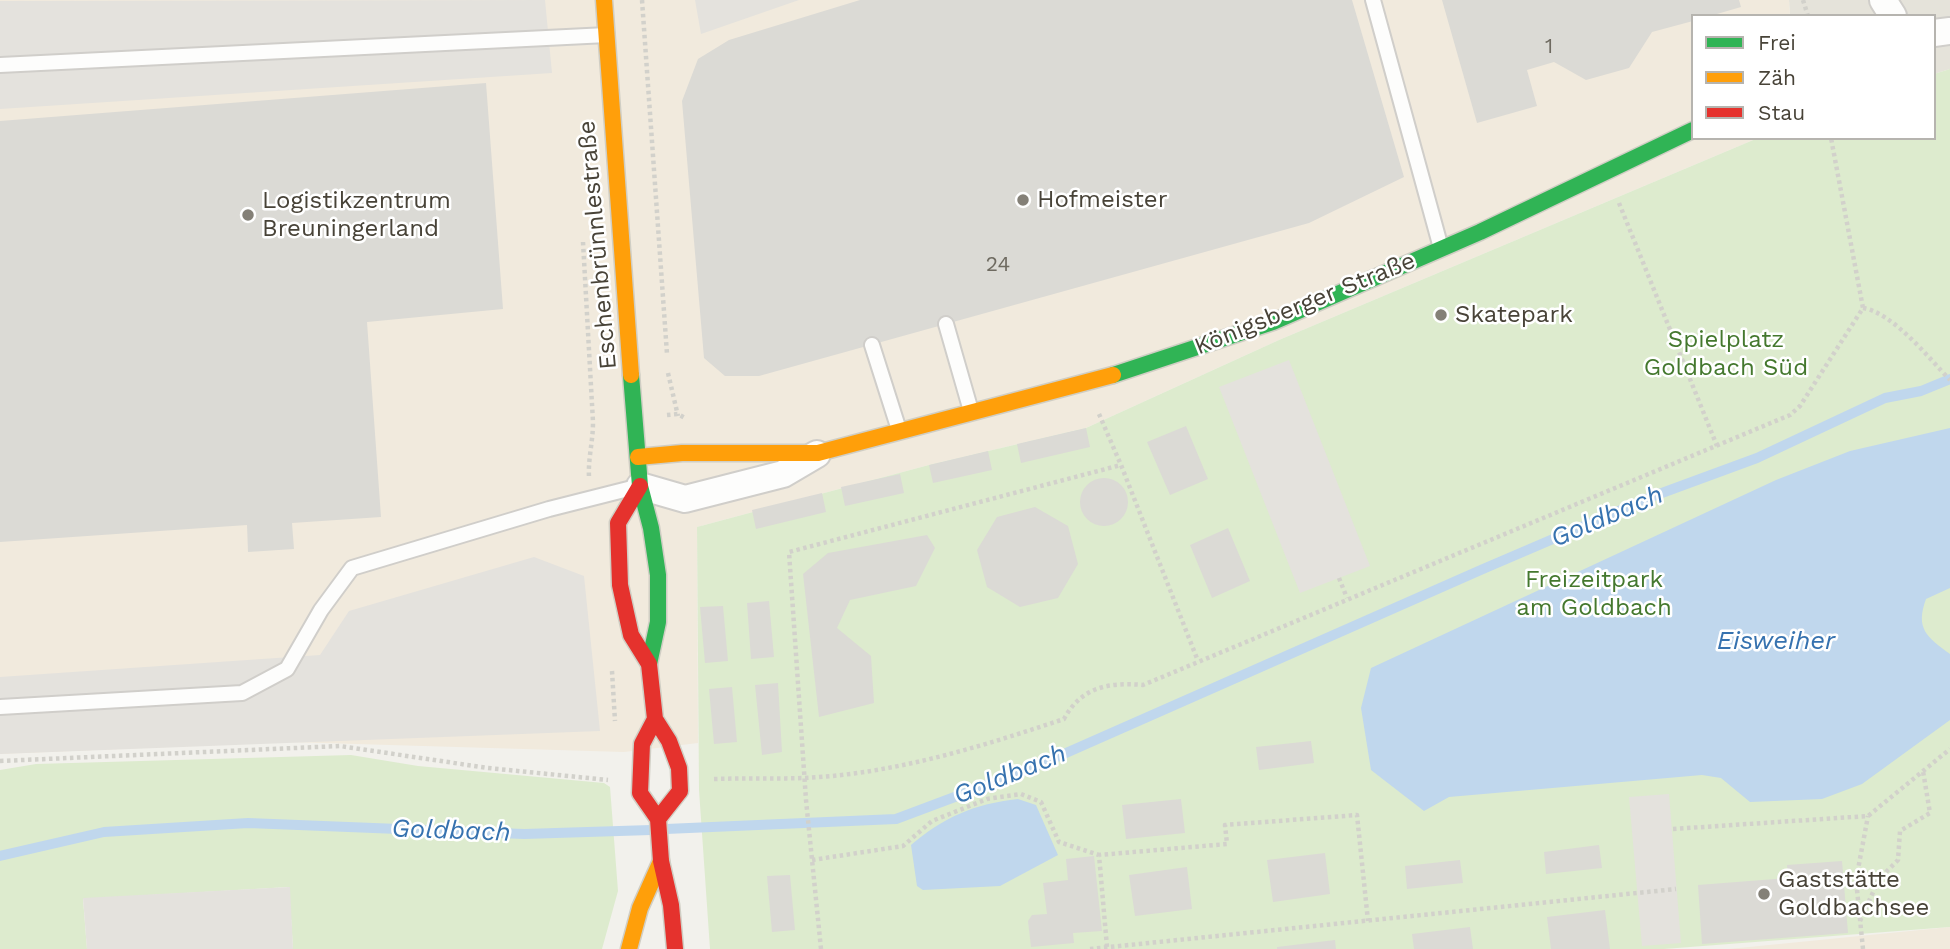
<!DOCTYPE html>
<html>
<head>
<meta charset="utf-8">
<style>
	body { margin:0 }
	#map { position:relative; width:1950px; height:949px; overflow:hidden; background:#f2f1ec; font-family:"Work Sans",sans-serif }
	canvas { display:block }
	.legend { position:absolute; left:1691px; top:14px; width:245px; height:126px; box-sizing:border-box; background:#fff; border:2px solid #b6b4af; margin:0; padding:9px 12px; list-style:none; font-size:21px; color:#484338 }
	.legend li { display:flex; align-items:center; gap:14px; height:35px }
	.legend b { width:35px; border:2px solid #b6b4af }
</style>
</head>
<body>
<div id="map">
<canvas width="1950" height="949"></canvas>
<ul class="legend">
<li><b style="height:9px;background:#30b455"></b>Frei</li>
<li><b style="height:9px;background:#ff9f0a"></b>Zäh</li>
<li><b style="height:9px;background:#e5322d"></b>Stau</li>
</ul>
</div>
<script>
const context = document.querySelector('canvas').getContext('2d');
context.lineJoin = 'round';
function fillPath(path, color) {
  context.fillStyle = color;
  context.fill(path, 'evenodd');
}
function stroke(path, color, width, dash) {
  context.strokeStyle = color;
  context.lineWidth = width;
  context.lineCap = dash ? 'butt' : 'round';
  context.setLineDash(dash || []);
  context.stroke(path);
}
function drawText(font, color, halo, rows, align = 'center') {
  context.font = font + ' "Work Sans",sans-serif';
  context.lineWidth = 5;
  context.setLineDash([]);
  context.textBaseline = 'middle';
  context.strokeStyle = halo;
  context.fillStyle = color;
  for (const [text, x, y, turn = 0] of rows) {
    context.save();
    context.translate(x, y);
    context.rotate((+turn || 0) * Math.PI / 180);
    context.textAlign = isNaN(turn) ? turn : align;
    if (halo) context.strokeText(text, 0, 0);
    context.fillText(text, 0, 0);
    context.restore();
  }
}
const residential = new Path2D(`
	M1789 0H1950V69L1934 74V16H1790Z`);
const commercial = new Path2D(`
	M0 0H1789L1790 16H1693V138H1758L1279 340 1086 428 929 465 697 527 698 743 624 752 289 742 0 754Z
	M1950 927V949H1729Z`);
const green = new Path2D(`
	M1950 69V927L1664 949H710L699 790 697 527 929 465 1086 428 1279 340 1758 138H1934V74Z
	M351 755 418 766 604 783 610 787 618 891 602 949H293L289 887 83 899 87 949H0V770L36 764Z`);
const parking = new Path2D(`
	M545 0 552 73 0 109V1Z
	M695 0H799L701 34Z
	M1289 360 1370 566 1300 593 1219 387Z
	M534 557 584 576 600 731 0 754V677L320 655 349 611Z
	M1669 794 1681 943 1642 946 1629 797Z
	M290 887 293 949H87L83 898Z`);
const water = new Path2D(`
	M1950 428V588L1926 599C1915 629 1927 637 1950 654V720L1862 784 1822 799 1750 802 1721 778 1702 775 1449 797 1424 811 1371 770 1361 708 1371 668 1776 480 1850 451Z
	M1018 799 1036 805 1058 855 1000 886 923 890 917 886 911 845C944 817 974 804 1018 799Z`);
const stream = new Path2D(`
	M666 829 896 819 1032 768 1483 569 1651 497 1757 458 1885 398 1921 391 1950 379
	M0 856 104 832 248 823 524 834 651 830`);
const building = new Path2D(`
	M860 0H1352L1404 177 1309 223 759 376H725L704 358 682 101 698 59 729 40Z
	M1442 0H1739L1741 7 1710 16H1693V21L1652 32 1629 68 1586 80 1554 62 1527 70 1537 106 1477 123Z
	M486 83 503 309 367 322 381 517 292 523 294 549 248 552 247 525 0 542V121Z
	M1186 426 1208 479 1170 495 1147 442Z
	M1086 428 1090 447 1021 463 1017 444Z
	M988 451 992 470 933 483 929 465Z
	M900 474 904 493 845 506 841 487Z
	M1080 502a24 24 0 1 1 48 0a24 24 0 1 1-48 0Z
	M822 493 826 512 756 529 752 510Z
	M1035 507 1068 526 1078 564 1058 598 1020 607 987 587 977 550 997 517Z
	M1228 528 1250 581 1212 598 1190 545Z
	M927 535 935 548 916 586 850 600 837 628 871 656 874 703 819 717 803 574 828 553Z
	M769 601 774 657 751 659 747 603Z
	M723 606 728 661 705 663 700 607Z
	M778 683 782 752 762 755 755 685Z
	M732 687 737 742 714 744 709 689Z
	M1311 741 1314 763 1259 770 1256 747Z
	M1181 799 1185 833 1126 839 1122 805Z
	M1599 845 1602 868 1546 874 1544 852Z
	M1325 853 1330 894 1273 902 1267 860Z
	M1094 856 1102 931 1073 933 1074 943 1031 947 1028 921 1032 915 1047 914 1043 883 1068 880 1066 859Z
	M1460 860 1463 883 1407 889 1405 866Z
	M1842 861 1848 933 1702 944 1698 885 1788 878 1787 865Z
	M1187 867 1192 909 1135 916 1129 875Z
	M790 875 795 930 772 932 767 876Z
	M1605 910 1610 949H1551L1547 917Z
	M1470 927 1473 949H1414L1412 934Z
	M1335 940 1336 949H1277V947Z`);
const path = new Path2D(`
	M642 0 667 354
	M1803 0 1808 16
	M1619 203 1717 446
	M583 242 593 422C593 442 588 458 589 477
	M1863 308C1893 313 1928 357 1950 380
	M668 373 678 416
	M1099 414 1121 465
	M667 415 678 414 685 418
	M1339 578 1347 598
	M612 671 615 721
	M0 761 340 746 488 768 608 780
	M714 779C744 778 774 779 804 778 893 774 980 747 1064 719 1081 687 1109 682 1143 685L1790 415 1800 406 1863 308 1831 138
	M1673 829 1868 816 1950 749
	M812 860 903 846 932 821 987 799 1021 794 1041 802 1059 842 1099 855
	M1860 921 1879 879 1898 860 1900 831 1930 813 1923 771
	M1107 947 1099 855 1227 844 1225 825 1357 815 1368 921
	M821 949 806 800 789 552 1121 465 1198 661
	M1090 949 1676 889
	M1863 949 1856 880 1868 816`);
const lane = new Path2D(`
	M1373 0 1441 248
	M0 65 607 35
	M946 324 971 411
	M872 345 899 430
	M0 707 242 693 287 669 321 610 352 568 549 509 632 488`);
const street = new Path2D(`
	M1883 0 1893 16
	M1934 33 1950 31
	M640 486 685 499 783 474 817 454`);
const fast = new Path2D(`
	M631 375 640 486 651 528 658 575V622L649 664
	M1113 375 1273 322 1480 232 1693 130`);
const slow = new Path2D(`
	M604 0 631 375
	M638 457 682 453H818L1113 375
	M629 949 640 908 661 861`);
const jam = new Path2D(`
	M640 486 618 523 620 585 631 635 649 664 655 719 669 741 679 768 680 791 658 819
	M655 719 642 744 640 793 658 819 661 861 671 905 675 949`);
const markers = [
	[1023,200,7,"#848077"],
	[248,215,7,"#848077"],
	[1441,315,7,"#848077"],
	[1764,894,7,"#848077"]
];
const numberNames = [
	["1",1549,47],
	["24",998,265]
];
const poiNames = [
	["Hofmeister",1037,200],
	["Logistikzentrum",262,201],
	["Breuningerland",262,229],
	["Skatepark",1455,315],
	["Gaststätte",1778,880],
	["Goldbachsee",1778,908]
];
const streetNames = [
	["Eschenbrünnlestraße",598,245,-95],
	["Königsberger Straße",1305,304,-22]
];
const parkNames = [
	["Spielplatz",1726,340],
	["Goldbach Süd",1726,368],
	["Freizeitpark",1594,580],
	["am Goldbach",1594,608]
];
const waterNames = [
	["Goldbach",1607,517,-23],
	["Eisweiher",1776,641],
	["Goldbach",1010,775,-22],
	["Goldbach",451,831,2]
];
fillPath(residential, '#e5e3da');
fillPath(commercial, '#f1eadd');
fillPath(green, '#ddebce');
fillPath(parking, '#e4e2dd');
fillPath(water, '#c0d7ed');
stroke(stream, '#c0d7ed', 10);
fillPath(building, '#dbdad5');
stroke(lane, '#d0ceca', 18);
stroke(street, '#d0ceca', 30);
stroke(fast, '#d0cec4', 19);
stroke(slow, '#d0cec4', 19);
stroke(jam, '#d0cec4', 19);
stroke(path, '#d2d1cb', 4.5, [3.5, 3.5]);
stroke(lane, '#fdfdfc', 14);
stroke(street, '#fdfdfc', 26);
stroke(fast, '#30b455', 16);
stroke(slow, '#ff9f0a', 16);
stroke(jam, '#e5322d', 16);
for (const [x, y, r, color] of markers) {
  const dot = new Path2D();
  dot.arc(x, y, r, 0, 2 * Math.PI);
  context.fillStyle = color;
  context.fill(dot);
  stroke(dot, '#fff', 2.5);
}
drawText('21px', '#6e6a60', null, numberNames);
drawText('24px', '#484338', '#fff', poiNames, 'left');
drawText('24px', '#484338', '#fff', streetNames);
drawText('24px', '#44782e', '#fff', parkNames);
drawText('italic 26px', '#3672af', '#fff', waterNames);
</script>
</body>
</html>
